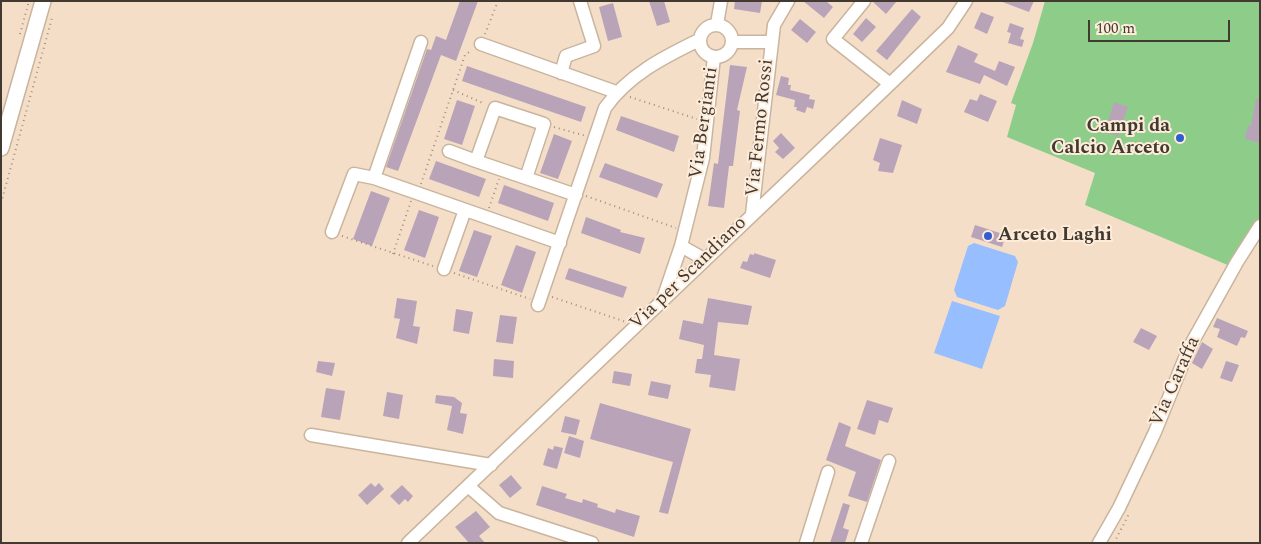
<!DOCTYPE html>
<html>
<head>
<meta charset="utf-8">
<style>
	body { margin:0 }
	#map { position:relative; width:1261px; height:544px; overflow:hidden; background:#f5dec7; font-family:Spectral,serif }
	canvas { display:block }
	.frame { position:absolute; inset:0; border:2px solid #423930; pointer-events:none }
	.scale { position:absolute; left:1088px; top:20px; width:142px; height:22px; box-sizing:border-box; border:2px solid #423930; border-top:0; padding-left:6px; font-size:15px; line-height:18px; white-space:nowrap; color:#423930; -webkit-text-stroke:4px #feecda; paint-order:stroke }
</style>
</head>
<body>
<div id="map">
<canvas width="1261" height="544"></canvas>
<div class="frame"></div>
<div class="scale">100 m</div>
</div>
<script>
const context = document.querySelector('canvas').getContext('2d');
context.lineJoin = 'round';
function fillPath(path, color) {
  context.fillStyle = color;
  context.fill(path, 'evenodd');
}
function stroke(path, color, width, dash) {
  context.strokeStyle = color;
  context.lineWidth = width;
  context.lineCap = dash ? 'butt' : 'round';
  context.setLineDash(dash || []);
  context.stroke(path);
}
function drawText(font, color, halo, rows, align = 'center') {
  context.font = font + ' Spectral,serif';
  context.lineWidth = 4;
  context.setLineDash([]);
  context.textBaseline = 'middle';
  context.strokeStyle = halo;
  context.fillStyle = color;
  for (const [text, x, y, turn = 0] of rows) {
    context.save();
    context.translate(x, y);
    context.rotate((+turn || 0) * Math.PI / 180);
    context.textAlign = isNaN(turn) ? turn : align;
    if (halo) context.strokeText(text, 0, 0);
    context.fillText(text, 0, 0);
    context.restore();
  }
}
const green = new Path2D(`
	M1045 1H1260V219L1230 266 1085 205 1095 173 1007 137 1016 105 1011 103 1033 43Z`);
const water = new Path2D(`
	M974 243 1015 256 1018 262 1005 306 998 310 957 297 954 290 968 246Z
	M952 301 1000 316 982 369 934 353Z`);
const building = new Path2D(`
	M460 1H478L456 61 441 55 398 171 386 167 427 49 431 50 436 36 446 40Z
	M649 1H664L670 22 657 26Z
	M735 1H762L760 13 734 9Z
	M803 1H826L833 7 824 18Z
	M872 1H897L886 14Z
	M1000 1H1034L1029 12Z
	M613 3 622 37 608 41 599 7Z
	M912 9 921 17 887 60 876 51Z
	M981 12 994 17 987 34 974 28Z
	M866 18 876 27 862 42 853 34Z
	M800 19 816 32 807 43 791 30Z
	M1010 23 1024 28 1020 39 1024 40 1022 47 1008 43 1011 33 1007 32Z
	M958 45 978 54 974 62 995 71 999 61 1015 67 1007 86 984 75 980 84 946 72Z
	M730 65 747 67 737 110 740 111 733 166H729L724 208 708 206 714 163 718 164Z
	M467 66 586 107 581 122 462 81Z
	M781 76 789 78 788 85H791L790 90 810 95 809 99 815 100 813 109 807 107 805 113 796 110 797 107H794L795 100 776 95Z
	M980 94 997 101 988 122 964 112 970 99 977 101Z
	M1256 99H1260V143L1245 139 1248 125 1251 126Z
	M457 100 475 106 462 145 444 139Z
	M902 100 922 109 917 124 897 116Z
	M1114 102 1128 107 1118 136 1105 132Z
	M621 116 679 136 674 152 616 130Z
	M781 133 795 148 783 159 775 152 779 148 773 141Z
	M554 134 572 141 558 179 540 173Z
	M880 138 902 145 893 173 878 171 880 163 873 160Z
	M436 161 486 179 479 197 429 179Z
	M605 163 663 184 657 198 599 177Z
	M504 185 554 203 548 221 498 203Z
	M371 191 390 198 372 246 353 239Z
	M419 210 439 217 425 258 404 250Z
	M586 217 621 230 620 232 645 238 640 254 581 233Z
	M975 225 1006 235 1002 247 971 237Z
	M474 230 492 236 477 277 459 271Z
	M516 245 536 252 522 293 501 285Z
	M754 253 776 260 770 278 740 268 743 261 747 262 750 254 754 255Z
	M569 268 627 287 623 298 565 279Z
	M397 298 417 301 413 326 420 327 417 344 396 338 400 319 394 318Z
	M708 298 752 306 748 325 718 322 714 355 740 359 735 391 709 387 711 375 695 373 697 359H702L704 345 679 339 683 320 703 324Z
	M456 309 473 312 469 334 453 331Z
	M500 315 517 317 513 344 496 342Z
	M1217 318 1248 331 1245 338 1241 337 1237 346 1217 337 1220 329 1213 327Z
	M1141 328 1157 336 1149 350 1133 342Z
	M1202 342 1213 349 1202 369 1192 363Z
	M494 359 514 361 513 378 493 376Z
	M318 361 335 363 332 376 316 372Z
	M1226 361 1239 365 1232 382 1220 378Z
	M614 371 632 374 630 386 612 383Z
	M651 381 671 385 668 399 648 395Z
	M326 388 345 391 340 420 321 417Z
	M387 392 403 395 399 419 383 416Z
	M436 395 454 397 462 403 460 413 467 414 463 434 447 430 452 406 435 403Z
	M867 400 893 408 888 423 879 420 875 435 857 429Z
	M600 403 691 429 668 514 659 512 673 462 590 439Z
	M565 416 580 420 576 435 561 432Z
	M839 422 851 427 845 446 881 460 867 502 848 496 856 472 826 460Z
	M569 436 584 441 580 458 564 453Z
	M554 446 563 448 557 469 543 465 548 448 553 450Z
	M511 475 522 488 510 498 499 485Z
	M371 483 375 487 379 483 384 489 367 505 358 495Z
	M402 485 413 496 408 502 405 499 399 505 390 496Z
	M542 486 567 494 565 498 582 503 583 499 598 504 597 507 615 513 616 509 640 516 634 537 536 505Z
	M843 503 850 505 843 528 849 530 845 543H830Z
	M476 511 490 527 479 536 485 543H469L455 527Z`);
const path = new Path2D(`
	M20 34 29 1
	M485 34 498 1
	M453 90 485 104
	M630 97 697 119
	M554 127 586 136
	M421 184 465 55 472 50
	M586 196 676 228
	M1 203 52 18
	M489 208 499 179
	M342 236 433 266
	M393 254 411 201
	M454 273 530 299
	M552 297 626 322
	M1114 543 1130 512`);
const minor = new Path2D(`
	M864 1 833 39 890 84
	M717 24 721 1
	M700 41a16 16 0 1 1 32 0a16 16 0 1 1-32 0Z
	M733 42H771
	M481 44 616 92
	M561 73 566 56 594 46 580 1
	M449 151 476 161
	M374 178 421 42
	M526 178 544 124 495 108 476 161 576 195
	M752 214 774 25 788 1
	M332 232 354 174 374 178 560 243
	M681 246 704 259
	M444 269 465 210
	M664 296 681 246 703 158 714 57
	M538 305 605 108C628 75 664 57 699 40
	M311 435 491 465
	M468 486 499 513 592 543
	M408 543 890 84 948 28 966 1
	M806 543 828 472
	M861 543 889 461
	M1099 543 1119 508 1155 432 1189 348 1237 262 1260 226`);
const major = new Path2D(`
	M1 148 43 1`);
const markers = [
	[1180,138,5,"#325dcd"],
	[988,236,5,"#325dcd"]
];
const streetNames = [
	["Via Bergianti",705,123,-82],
	["Via Fermo Rossi",761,128,-84],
	["Via per Scandiano",689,274,-44],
	["Via Caraffa",1176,382,-66]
];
const poiNames = [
	["Campi da",1170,127],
	["Calcio Arceto",1170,149],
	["Arceto Laghi",998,236,"left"]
];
fillPath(green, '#8dcd89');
fillPath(water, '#97befe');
fillPath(building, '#b9a3b9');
stroke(minor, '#c9b49d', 15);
stroke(major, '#c9b49d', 18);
stroke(path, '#a08f7f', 2, [1, 4]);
stroke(minor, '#fff', 12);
stroke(major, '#fff', 15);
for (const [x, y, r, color] of markers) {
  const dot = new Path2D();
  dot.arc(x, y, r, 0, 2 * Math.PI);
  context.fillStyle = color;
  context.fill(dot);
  stroke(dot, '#feecda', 2);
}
drawText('19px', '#423930', '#feecda', streetNames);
drawText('bold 19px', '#423930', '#feecda', poiNames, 'right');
</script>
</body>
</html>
